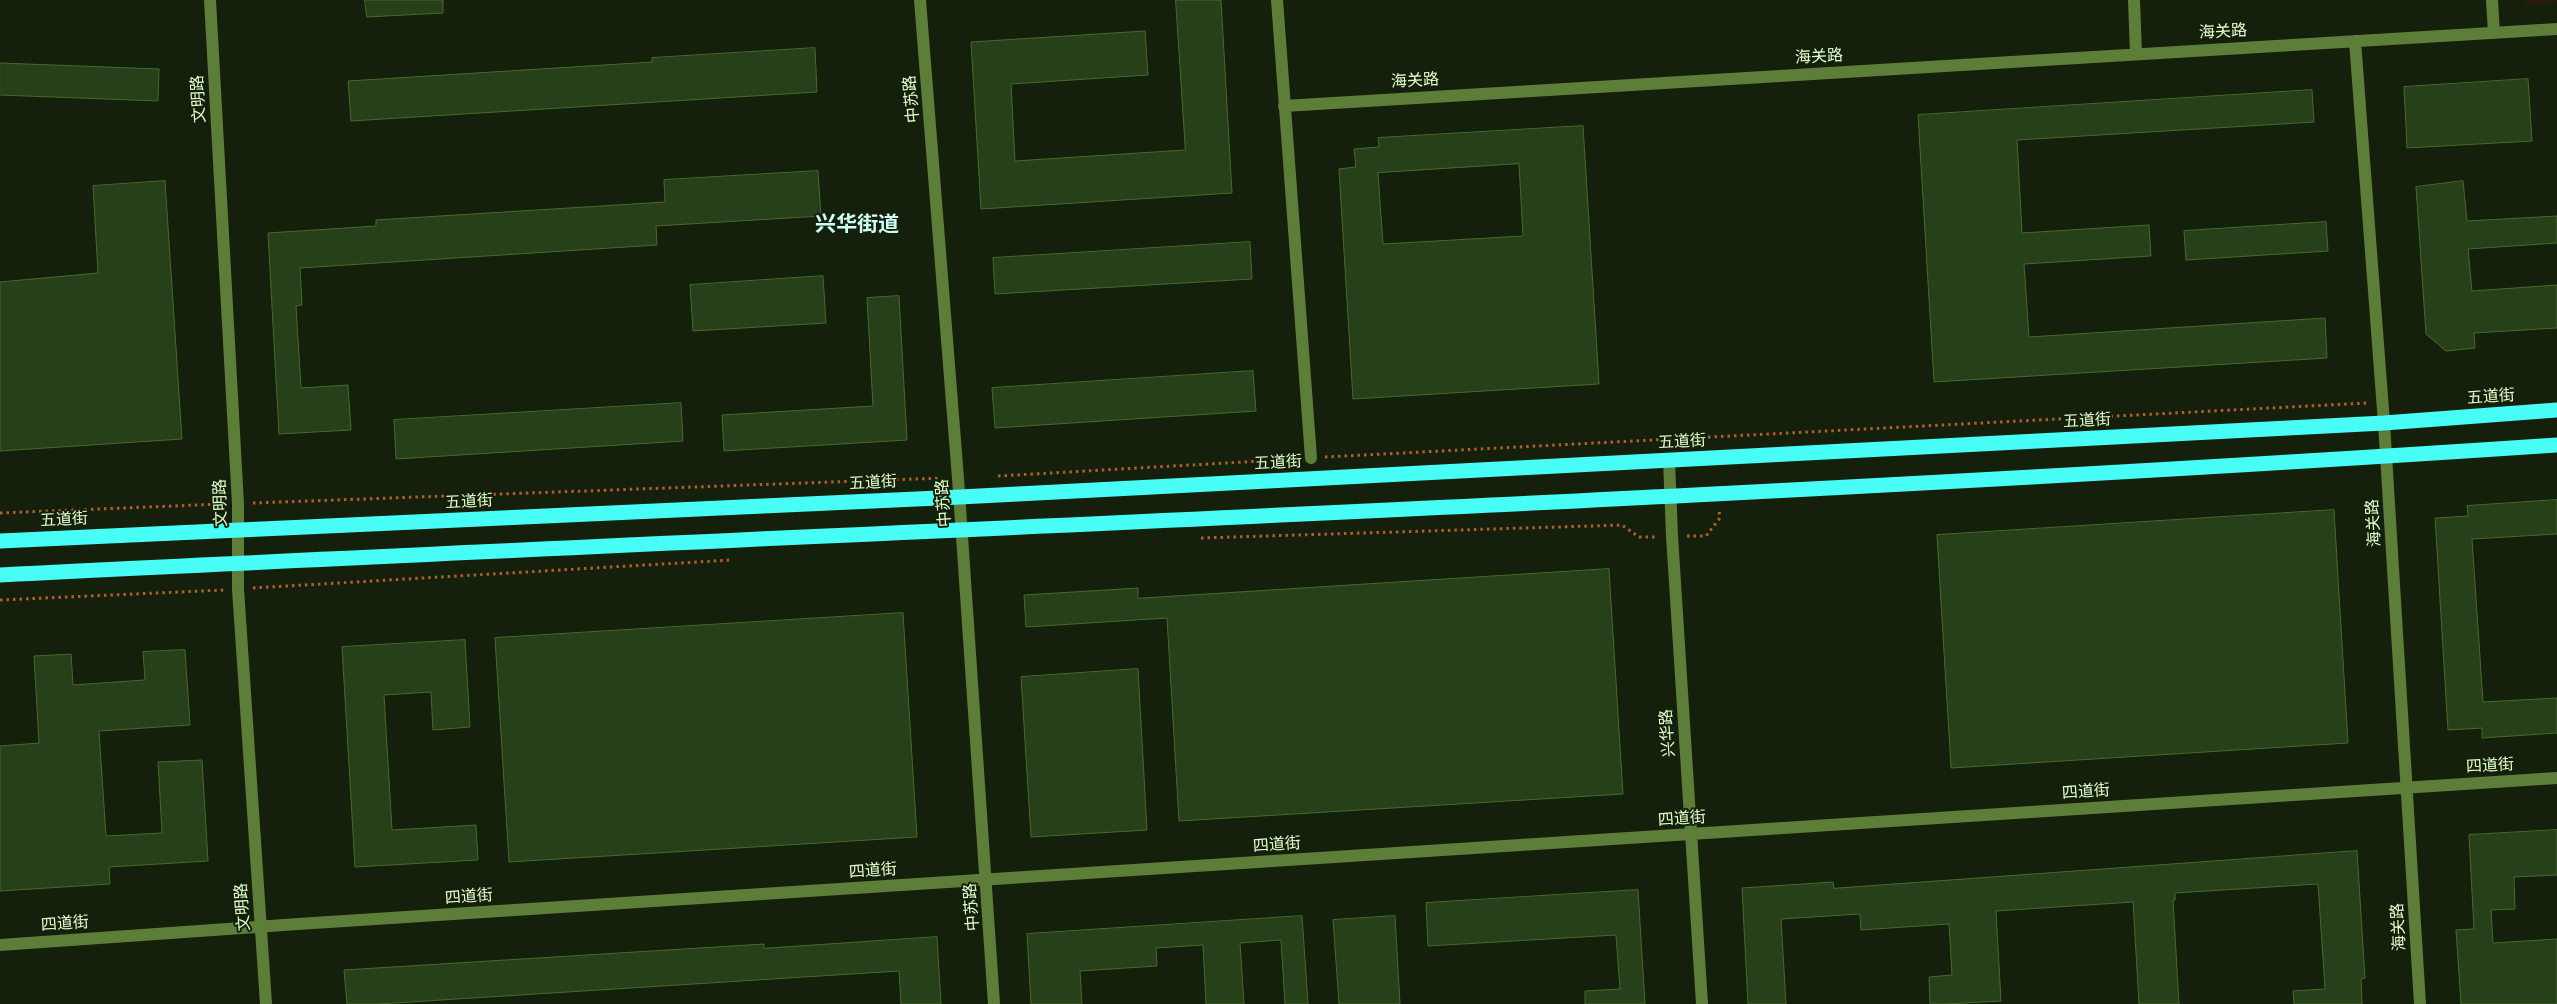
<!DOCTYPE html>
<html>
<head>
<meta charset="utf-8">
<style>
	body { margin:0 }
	canvas { display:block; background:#141f0c }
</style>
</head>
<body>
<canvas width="2557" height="1004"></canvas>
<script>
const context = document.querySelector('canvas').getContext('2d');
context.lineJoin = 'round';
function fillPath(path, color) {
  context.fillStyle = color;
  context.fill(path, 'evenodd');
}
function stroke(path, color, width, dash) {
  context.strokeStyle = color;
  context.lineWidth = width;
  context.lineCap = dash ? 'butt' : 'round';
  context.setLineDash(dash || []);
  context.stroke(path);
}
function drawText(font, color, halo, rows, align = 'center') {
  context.font = font + ' Manrope,"Noto Sans SC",sans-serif';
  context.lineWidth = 4;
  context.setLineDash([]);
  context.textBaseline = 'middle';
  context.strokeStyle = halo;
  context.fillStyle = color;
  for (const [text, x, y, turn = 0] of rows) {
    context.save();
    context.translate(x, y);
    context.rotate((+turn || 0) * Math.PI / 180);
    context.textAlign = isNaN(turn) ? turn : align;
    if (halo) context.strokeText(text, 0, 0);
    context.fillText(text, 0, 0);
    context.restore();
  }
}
const green = new Path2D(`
	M2525 0H2557V3L2525 5Z`);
const building = new Path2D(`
	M365 0H443V13L367 17Z
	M1176 0H1221L1232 193 981 209 971 42 1145 31 1148 75 1011 84 1015 161 1185 150Z
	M815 48 817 92 351 121 348 81 652 62V58Z
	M0 63 159 69 158 101 0 95Z
	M2528 79 2532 141 2407 148 2404 87Z
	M2312 90 2314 122 2017 140 2022 233 2149 225 2151 256 2024 264 2029 337 2325 318 2327 358 1934 382 1918 115Z
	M1583 126 1599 384 1353 399 1339 169 1356 167 1354 149 1379 147 1378 138ZM1519 164 1523 236 1383 244 1378 173Z
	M818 171 821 216 656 226 657 245 300 268 302 305 296 306 301 388 348 385 351 430 279 434 268 233 376 226V220L665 202 664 180Z
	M165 181 182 439 0 451V282L98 273 93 186Z
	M2463 181 2467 221 2557 216V243L2468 249 2472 291 2557 285V328L2474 333 2475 348 2446 351 2426 334 2416 187Z
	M2326 222 2328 251 2186 260 2184 231Z
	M1250 242 1252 279 995 294 993 258Z
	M823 276 826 323 693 331 690 285Z
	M899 296 907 440 724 451 722 415 873 406 867 298Z
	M1253 371 1256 411 995 428 992 388Z
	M681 403 683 441 396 459 394 420Z
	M2557 500V534L2472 539 2483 702 2557 698V733L2482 738V728L2448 730 2435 518 2468 516 2467 506Z
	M2334 510 2348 743 1951 768 1937 535Z
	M1609 569 1623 794 1179 821 1167 618 1026 627 1024 595 1138 588V598Z
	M903 613 917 837 509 862 495 638Z
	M465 640 470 727 433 730 431 692 384 695 392 830 476 825 478 860 355 867 342 647Z
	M185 650 190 725 99 731 106 836 162 833 158 762 202 760 208 861 109 867 110 884 0 891V746L39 743 34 656 71 654 73 685 145 680 143 652Z
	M1138 669 1147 830 1031 837 1021 677Z
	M2557 830V875L2514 877 2515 909 2491 910 2493 943 2557 939V1004H2461L2456 930 2474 929 2469 835Z
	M2357 851 2365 978 2361 979 2362 1004H2294L2293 991 2325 989 2318 884 2175 893V900H2173L2179 1004H2139L2133 902 1996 911 2001 1001 1947 1004H1930L1929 977 1952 975 1949 924 1861 930 1860 914 1781 919 1786 1004H1748L1742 888 1833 882 1834 888Z
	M1638 890 1645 1004H1585V991L1620 989 1616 935 1428 946 1426 903Z
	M1302 916 1308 1004H1285L1281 940 1240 943 1244 1004H1206L1203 945 1156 948 1157 966 1080 971 1082 1004H1031L1027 934Z
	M1395 916 1400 1004H1339L1333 920Z
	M937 937 941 1004H901L899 971 378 1004H347L344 970 764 944V948Z`);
const path = new Path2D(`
	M1325 457 2367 403
	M998 476 1296 459
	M253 503 942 478
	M0 513 222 504
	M1687 536H1706L1720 518 1719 511
	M1201 538 1622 525 1639 537H1656
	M253 588 731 560
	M0 600 224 590`);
const minor = new Path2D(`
	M210 0 238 504V589L266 1004
	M920 0 958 478 994 1004
	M1277 0 1311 458
	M2134 0 2136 54
	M2492 0 2494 33
	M2355 41 2384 423 2420 1004
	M1284 106 2557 29
	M1669 460 1672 536 1702 1004
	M0 945 298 924 2557 778`);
const highway = new Path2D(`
	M0 541 960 497 2384 423 2557 410
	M0 575C852 532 1705 502 2557 445`);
const streetNames = [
	["海关路",2223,32,-3],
	["海关路",1819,57,-3],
	["海关路",1415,81,-3],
	["文明路",199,99,-93],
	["中苏路",912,99,-95],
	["五道街",2491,397,-4],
	["五道街",2087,421,-3],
	["五道街",1682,442,-3],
	["五道街",1278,463,-3],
	["五道街",873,483,-3],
	["五道街",469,502,-3],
	["文明路",221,503,-92],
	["中苏路",944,503,-94],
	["五道街",64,520,-3],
	["海关路",2374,523,-93],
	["兴华路",1668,733,-94],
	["四道街",2490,766,-3],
	["四道街",2086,792,-4],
	["四道街",1682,819,-4],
	["四道街",1277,845,-4],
	["四道街",873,871,-4],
	["四道街",469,897,-4],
	["文明路",243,907,-94],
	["中苏路",972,907,-94],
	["四道街",65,924,-4],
	["海关路",2399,927,-93]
];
const districtNames = [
	["兴华街道",857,225]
];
fillPath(green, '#291a10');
fillPath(building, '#274019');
stroke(building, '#436b2b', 1);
stroke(path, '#af5f2e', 3, [2.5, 4]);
stroke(minor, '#5d7e38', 12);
stroke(highway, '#47fdf5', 15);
drawText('16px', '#e2fecb', '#141f0c', streetNames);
drawText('bold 21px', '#cdfef5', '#141f0c', districtNames);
</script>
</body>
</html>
